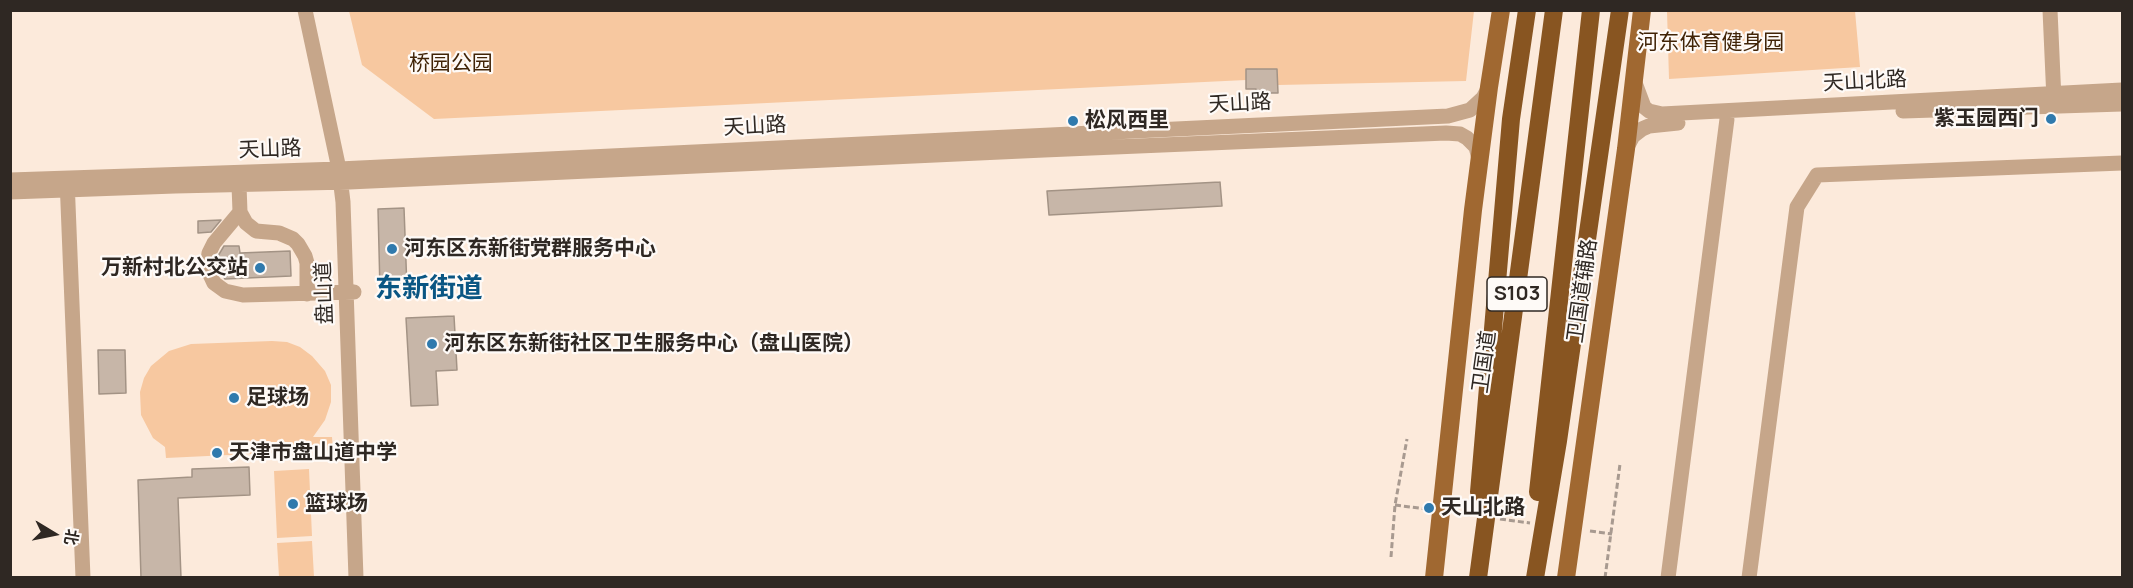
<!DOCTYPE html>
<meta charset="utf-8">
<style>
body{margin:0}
#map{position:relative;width:2133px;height:588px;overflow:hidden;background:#fceadb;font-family:Manrope,"Noto Sans SC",sans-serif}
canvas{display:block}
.frame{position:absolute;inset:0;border:12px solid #2f2823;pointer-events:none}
.north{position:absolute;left:24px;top:504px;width:60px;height:60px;-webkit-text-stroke:4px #fefaf7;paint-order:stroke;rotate:100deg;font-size:16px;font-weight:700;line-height:24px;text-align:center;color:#2f2823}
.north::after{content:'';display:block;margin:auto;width:21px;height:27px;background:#2f2823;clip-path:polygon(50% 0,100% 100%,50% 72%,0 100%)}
</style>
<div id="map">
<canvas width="2133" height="588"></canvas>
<div class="frame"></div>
<div class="north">北</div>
</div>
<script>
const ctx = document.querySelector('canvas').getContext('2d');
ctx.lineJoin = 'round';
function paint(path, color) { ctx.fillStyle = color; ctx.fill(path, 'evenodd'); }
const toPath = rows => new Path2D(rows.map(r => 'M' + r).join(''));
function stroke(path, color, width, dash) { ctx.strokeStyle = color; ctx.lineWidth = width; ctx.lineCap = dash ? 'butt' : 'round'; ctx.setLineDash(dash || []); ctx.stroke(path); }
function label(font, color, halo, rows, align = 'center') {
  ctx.font = font + ' Manrope,"Noto Sans SC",sans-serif'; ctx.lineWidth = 4.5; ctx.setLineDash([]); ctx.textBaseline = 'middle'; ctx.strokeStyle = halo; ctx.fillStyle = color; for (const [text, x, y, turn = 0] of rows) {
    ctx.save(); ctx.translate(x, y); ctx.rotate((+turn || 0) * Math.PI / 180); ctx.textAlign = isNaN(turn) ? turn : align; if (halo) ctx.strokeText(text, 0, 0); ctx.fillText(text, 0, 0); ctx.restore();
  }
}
paint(toPath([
 [349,11,1474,11,1466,81,1278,85,1277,69,1247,69,1246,80,434,119,362,65],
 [1667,11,1855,11,1860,67,1669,79],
 [272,341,287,342,300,347,312,356,325,371,331,385,331,402,325,420,313,437,332,437,333,450,166,458,165,447,153,438,141,415,140,392,144,378,151,366,169,351,191,344],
 [309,469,312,536,277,538,274,471],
 [312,541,314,577,279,577,277,543]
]), '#f7c8a0');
const building = toPath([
 [1246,69,1277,69,1278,93,1256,93,1256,89,1246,89,1246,69],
 [1220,182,1222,206,1049,215,1047,191,1220,182],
 [404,208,407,289,380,290,378,209,404,208],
 [221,220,211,232,198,233,198,221,221,220],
 [224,246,239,246,240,253,290,251,291,276,225,279,217,266,218,256,224,246],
 [454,316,457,370,436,371,438,405,411,406,406,318,454,316],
 [98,350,125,350,126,393,99,394,98,350],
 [249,467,250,495,178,498,181,578,141,578,138,480,192,477,192,469,249,467]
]);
paint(building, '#c7b6a8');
stroke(building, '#a39385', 1.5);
stroke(toPath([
 [1395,505,1426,509],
 [1456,513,1470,515],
 [1500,519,1530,523],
 [1590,531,1612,534],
 [1391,557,1395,505,1407,439],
 [1605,578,1620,464]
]), '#a89a90', 3, [6, 3]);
stroke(toPath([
 [305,10,339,169,343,202,356,578],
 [2050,10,2054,100],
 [1635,83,1644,107,1649,111,1662,114,2122,90],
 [1903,111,2122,104],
 [1626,149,1633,136,1642,129,1649,126,1678,123],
 [67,179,83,578],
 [10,180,339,169,1448,116,1470,110,1483,98,1489,87],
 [239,185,240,212,214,243,209,253,207,268,214,283,225,291,243,295,354,292],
 [10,192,175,186,349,182,1044,150,1446,133,1460,134,1467,138,1476,147,1479,159],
 [240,212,246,223,256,231,279,233,293,239,298,244,305,256,307,263,307,294],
 [1668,578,1727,119],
 [1749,578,1797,207,1817,175,2122,163]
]), '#c6a68a', 15);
stroke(toPath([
 [1434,578,1473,210,1489,87,1501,10],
 [1566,578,1626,149,1642,10]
]), '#a06831', 18);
stroke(toPath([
 [1479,492,1511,119,1527,10],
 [1538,492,1591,10],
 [1478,578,1554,10],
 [1535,578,1558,441,1620,10]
]), '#885521', 18);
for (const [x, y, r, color] of [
 [2051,119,6,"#307aad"],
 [1073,121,6,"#307aad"],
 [392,249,6,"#307aad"],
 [260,268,6,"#307aad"],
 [432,344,6,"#307aad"],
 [234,398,6,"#307aad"],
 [217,453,6,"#307aad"],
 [293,504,6,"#307aad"],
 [1429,508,6,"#307aad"]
]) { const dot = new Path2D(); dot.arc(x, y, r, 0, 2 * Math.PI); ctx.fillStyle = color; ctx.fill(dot); stroke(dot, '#fefaf7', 2); }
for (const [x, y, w] of [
 [1517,294,60]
]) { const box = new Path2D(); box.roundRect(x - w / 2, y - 17, w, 34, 4.5); ctx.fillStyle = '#fefaf7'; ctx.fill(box); stroke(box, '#2f2823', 1.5); }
label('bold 20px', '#2f2823', null, [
 ["S103",1517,294]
]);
label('21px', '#412407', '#fefaf7', [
 ["河东体育健身园",1711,43],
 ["桥园公园",451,64]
]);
label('21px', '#2f2823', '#fefaf7', [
 ["天山北路",1865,82,-3],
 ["天山路",1240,104,-3],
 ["天山路",755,127,-3],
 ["天山路",270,150,-2],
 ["卫国道辅路",1583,291,-82],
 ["盘山道",325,293,-92],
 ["卫国道",1485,362,-82]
]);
label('bold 21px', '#2f2823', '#fefaf7', [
 ["紫玉园西门",2039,119,"right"],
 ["松风西里",1085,121],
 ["河东区东新街党群服务中心",404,249],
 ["万新村北公交站",248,268,"right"],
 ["河东区东新街社区卫生服务中心（盘山医院）",444,344],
 ["足球场",246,398],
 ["天津市盘山道中学",229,453],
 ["篮球场",305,504],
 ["天山北路",1441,508]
], 'left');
label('bold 27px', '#0a5683', '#fefaf7', [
 ["东新街道",429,289]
]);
</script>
